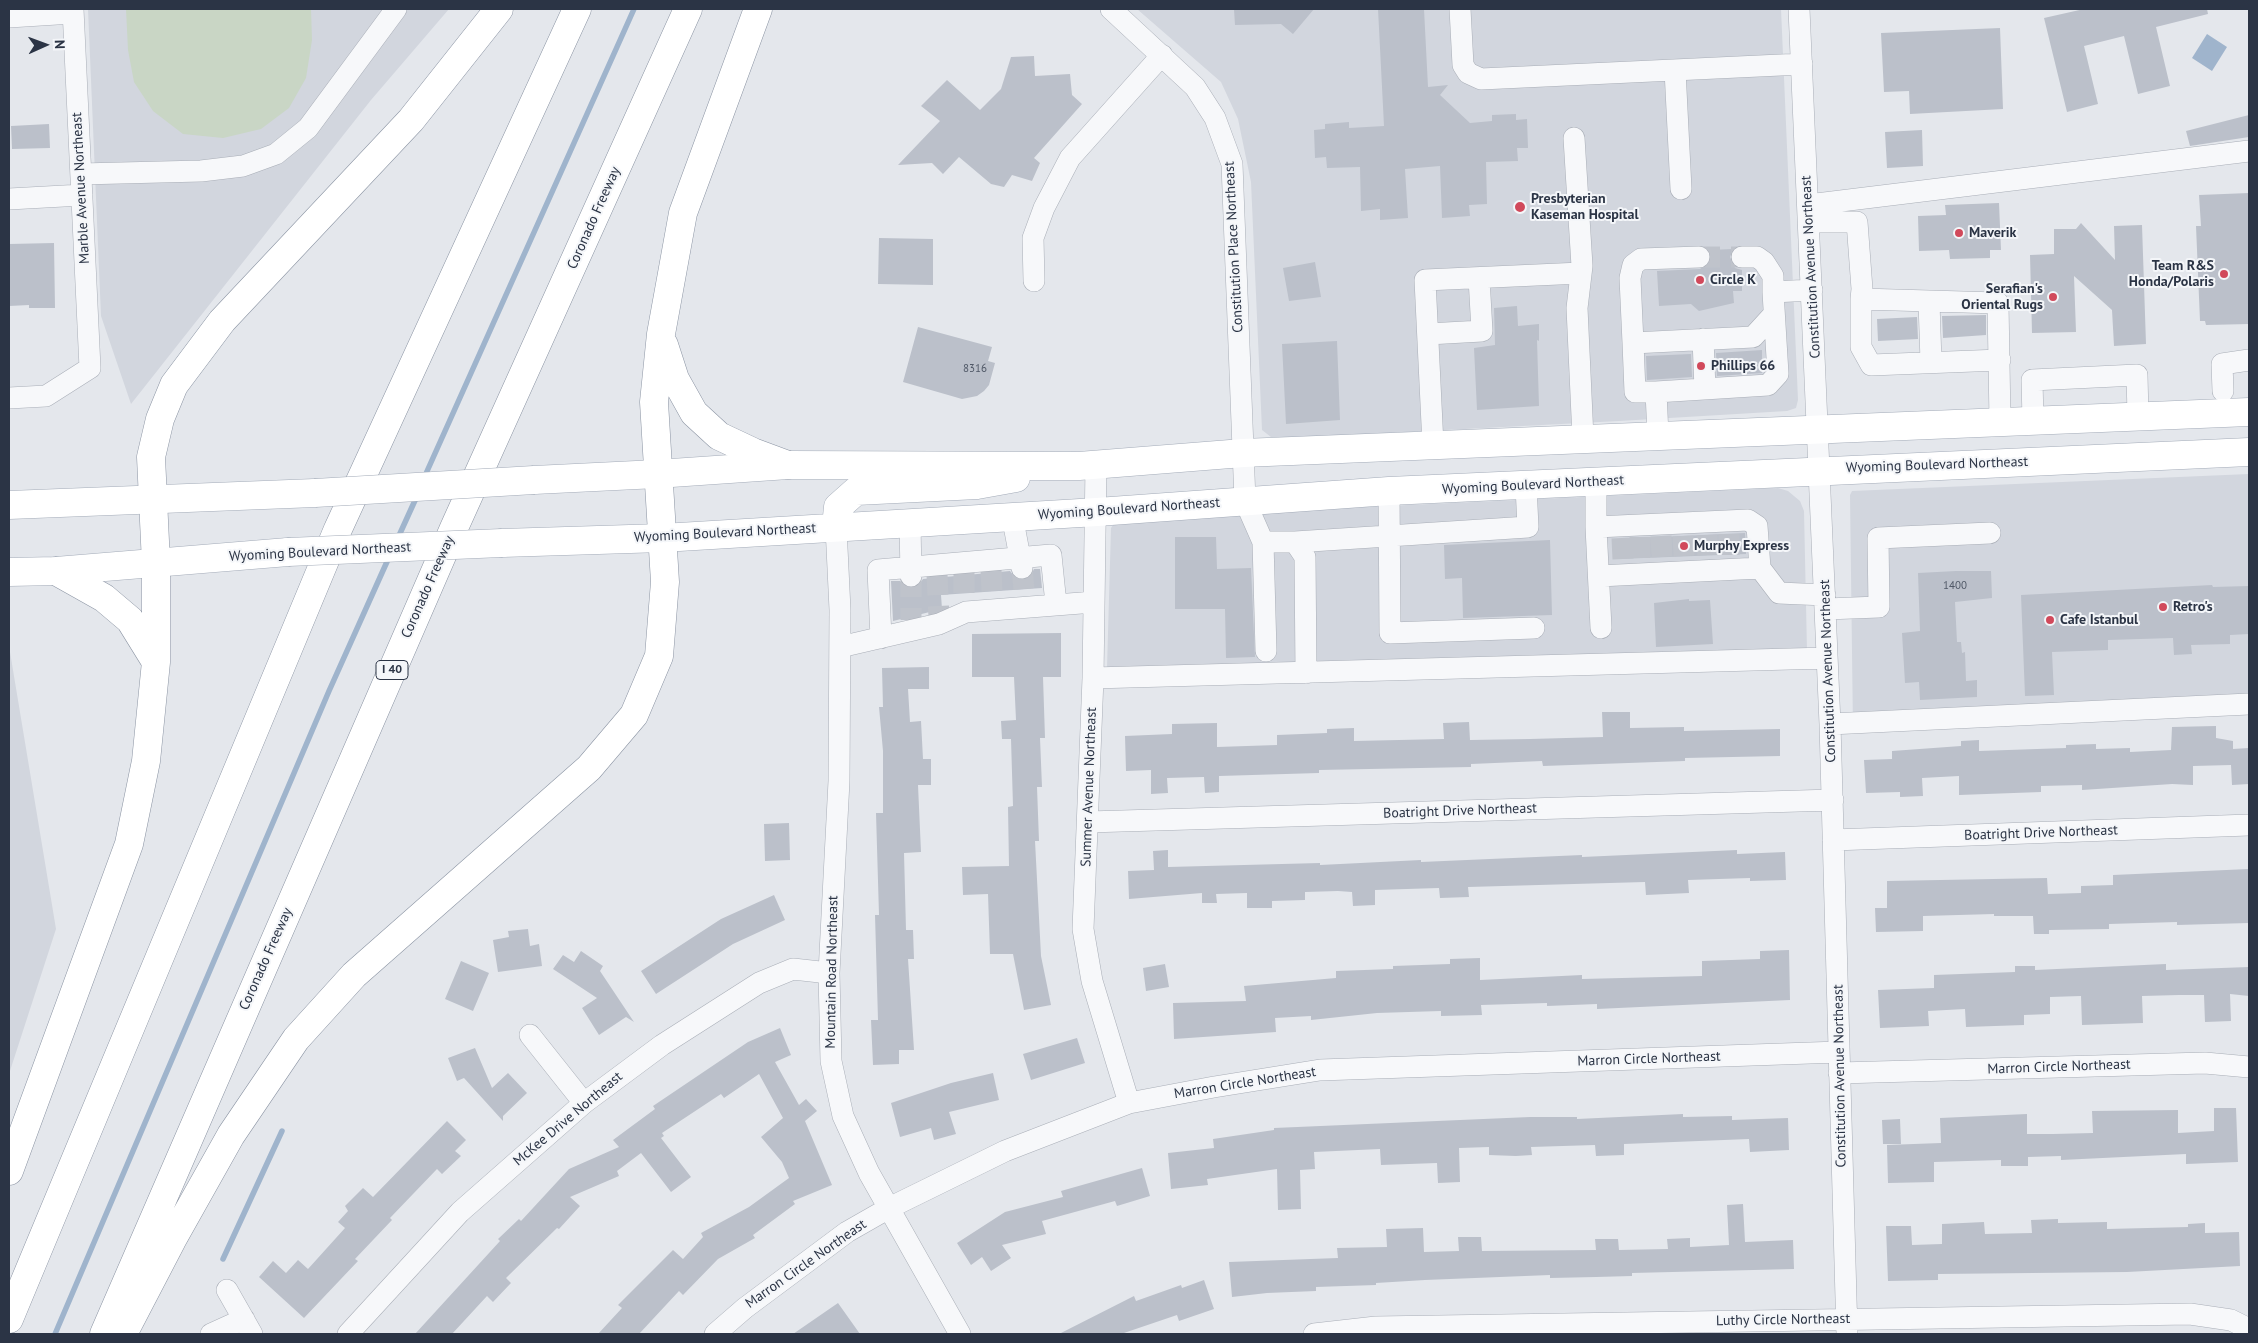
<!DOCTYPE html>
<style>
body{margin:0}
#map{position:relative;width:2258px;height:1343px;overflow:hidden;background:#e4e7ec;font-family:"PT Sans",sans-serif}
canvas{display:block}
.frame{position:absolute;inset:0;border:10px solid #2b3445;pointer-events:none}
.north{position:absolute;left:20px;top:20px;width:50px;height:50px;-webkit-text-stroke:4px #f4f6f9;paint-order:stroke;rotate:88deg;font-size:14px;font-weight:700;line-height:20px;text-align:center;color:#2b3445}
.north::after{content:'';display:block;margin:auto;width:18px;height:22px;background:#2b3445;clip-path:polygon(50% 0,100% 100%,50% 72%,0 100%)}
</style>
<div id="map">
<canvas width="2258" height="1343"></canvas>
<div class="frame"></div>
<div class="north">N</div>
</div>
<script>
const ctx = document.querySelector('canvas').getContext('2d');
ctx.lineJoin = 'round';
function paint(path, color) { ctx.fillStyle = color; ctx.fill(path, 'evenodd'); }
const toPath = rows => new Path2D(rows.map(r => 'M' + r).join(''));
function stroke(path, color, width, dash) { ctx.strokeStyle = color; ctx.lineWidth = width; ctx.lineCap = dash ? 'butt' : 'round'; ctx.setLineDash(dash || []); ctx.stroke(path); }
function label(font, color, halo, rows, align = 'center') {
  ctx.font = font + ' "PT Sans",sans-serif'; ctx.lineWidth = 4; ctx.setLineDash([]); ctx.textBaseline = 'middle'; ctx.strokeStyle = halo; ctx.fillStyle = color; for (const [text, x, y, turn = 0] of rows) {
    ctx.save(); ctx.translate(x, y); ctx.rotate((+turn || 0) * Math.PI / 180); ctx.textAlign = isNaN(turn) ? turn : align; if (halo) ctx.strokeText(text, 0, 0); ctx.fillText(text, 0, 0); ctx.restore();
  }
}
paint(toPath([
 [88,9,449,9,371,100,131,404,101,316],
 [1137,9,1781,9,1798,400,1796,408,1787,411,1619,421,1291,438,1271,437,1262,430,1251,182,1238,119,1221,82],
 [2249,474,2249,713,1853,730,1850,495,1852,491],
 [1778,488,1788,491,1800,501,1804,511,1807,651,1107,668,1111,528,1115,522,1124,518],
 [9,646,56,929,9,1074]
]), '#d2d6de');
paint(toPath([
 [126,9,311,9,312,40,306,78,289,108,261,129,223,138,183,134,153,111,134,82,128,50]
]), '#c9d6c5');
paint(toPath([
 [2207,34,2227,47,2212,71,2192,58]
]), '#9fb4cc');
stroke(toPath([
 [424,478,634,9],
 [397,540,417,496],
 [223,1259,282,1131],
 [55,1334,329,691,390,555]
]), '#9fb4cc', 5.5);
paint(toPath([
 [1234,9,1314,9,1293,34,1281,24,1235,25],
 [1378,9,1424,9,1428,87,1448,85,1440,95,1470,123,1492,121,1492,115,1516,114,1516,120,1527,119,1528,148,1517,148,1518,161,1486,162,1487,204,1469,205,1470,216,1442,218,1440,166,1405,169,1408,218,1380,220,1380,209,1361,211,1360,167,1327,168,1326,157,1315,158,1314,130,1325,129,1325,124,1349,122,1349,128,1384,126],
 [2084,9,2207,9,2208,14,2156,27,2170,86,2138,94,2124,36,2084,46,2098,104,2067,112,2044,18],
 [2000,28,2003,109,1910,114,1909,91,1884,92,1881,33],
 [1034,56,1035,76,1070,74,1072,95,1082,104,1034,158,1040,163,1032,181,1012,175,1004,187,991,184,959,157,943,174,932,163,898,165,940,121,921,106,947,80,980,110,1001,89,1011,57],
 [2249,115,2249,137,2190,146,2186,131],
 [49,124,50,148,12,149,11,126],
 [1922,130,1923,166,1887,168,1885,132],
 [2249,193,2249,324,2206,325,2205,321,2200,321,2196,226,2201,226,2199,195],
 [1999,203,2001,250,1990,250,1990,258,1950,259,1949,250,1919,251,1918,216,1946,215,1945,205],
 [2081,223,2115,260,2114,226,2142,225,2146,344,2114,346,2112,310,2074,276,2076,332,2032,333,2030,255,2054,254,2054,229,2076,229],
 [879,238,933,239,933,285,878,284],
 [54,243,55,308,29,308,29,305,9,306,9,244],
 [1733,249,1730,257,1735,268,1742,270,1742,291,1733,291,1734,303,1699,311,1691,304,1659,306,1657,271,1700,269,1710,262,1710,250],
 [1315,262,1321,297,1289,301,1283,268],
 [1517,306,1518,326,1539,324,1539,341,1537,340,1539,406,1477,410,1474,348,1495,345,1494,308],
 [1986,315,1986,335,1943,338,1942,316],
 [1917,317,1918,339,1878,341,1877,319],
 [918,327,992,347,988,361,995,363,989,385,984,391,977,396,962,399,903,382],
 [1337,341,1340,420,1286,424,1282,344],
 [1762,350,1762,373,1717,376,1716,353],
 [1691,354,1692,377,1647,380,1646,356],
 [1745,533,1746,554,1618,559,1617,539],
 [1175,537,1216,537,1217,569,1251,568,1255,657,1226,658,1225,609,1175,609],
 [1550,540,1552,615,1463,618,1462,578,1445,579,1444,545],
 [1034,569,1040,569,1042,588,941,595,942,609,893,621,891,581,900,581,905,587,912,588,918,586,923,579,1010,571,1017,580,1024,580,1030,577],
 [1956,571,1991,571,1992,598,1955,602,1957,642,1961,642,1962,653,1965,652,1966,681,1977,680,1977,697,1920,700,1919,682,1905,683,1902,633,1920,631,1918,573],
 [2212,585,2213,587,2249,586,2249,634,2230,635,2230,644,2191,645,2192,654,2174,655,2173,638,2108,640,2108,650,2052,652,2054,695,2025,696,2021,595],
 [1689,599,1689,601,1710,600,1713,644,1656,647,1654,603],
 [1061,633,1061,677,1043,677,1045,738,1040,738,1042,787,1037,787,1039,841,1035,841,1041,956,1051,1005,1024,1010,1013,954,990,954,988,894,963,895,962,867,1009,866,1008,807,1013,806,1011,739,1002,739,1001,721,1016,720,1014,677,972,677,972,634],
 [929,667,929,689,908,689,910,722,921,721,923,759,931,759,931,785,918,785,921,852,904,853,906,930,913,930,914,959,908,959,914,1050,899,1050,899,1064,873,1065,871,1020,878,1020,875,915,879,915,876,813,883,813,883,751,879,707,883,707,882,668],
 [1602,712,1630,712,1630,728,1684,727,1684,731,1780,729,1780,756,1685,758,1685,761,1543,766,1542,761,1471,764,1471,767,1319,770,1319,773,1219,776,1219,792,1205,793,1204,777,1167,778,1168,793,1151,794,1151,770,1126,771,1125,736,1172,734,1172,724,1217,723,1217,747,1277,745,1277,735,1327,733,1327,729,1354,728,1354,741,1444,739,1443,723,1469,722,1470,740,1530,739,1603,737],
 [2216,726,2216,738,2233,741,2233,749,2249,748,2249,784,2232,785,2231,765,2193,766,2193,785,2172,784,2082,790,2082,785,2041,786,2041,792,1959,795,1959,776,1922,778,1923,796,1900,797,1900,792,1866,793,1864,760,1892,759,1892,751,1961,746,1961,741,1979,740,1979,751,2066,748,2066,745,2096,744,2096,749,2130,748,2130,752,2171,750,2172,727],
 [789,823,790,860,765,861,764,824],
 [1168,850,1168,867,1320,863,1320,865,1421,860,1421,862,1582,855,1582,857,1737,850,1737,854,1785,852,1786,880,1750,881,1750,878,1688,880,1689,893,1646,895,1645,882,1468,887,1469,897,1440,898,1439,888,1375,890,1375,905,1353,906,1352,892,1338,891,1305,892,1305,900,1272,901,1272,908,1247,908,1247,893,1216,894,1217,903,1202,903,1202,893,1129,899,1128,871,1154,870,1153,851],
 [2249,869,2249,923,2177,925,2177,922,2109,924,2109,929,2049,930,2049,934,2034,934,2033,916,1994,916,1994,914,1923,916,1923,931,1876,932,1875,908,1887,908,1887,881,2047,878,2048,894,2081,893,2081,886,2113,885,2113,875],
 [774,895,785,920,733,944,656,994,641,971,721,919],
 [528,929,530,946,539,944,542,966,498,972,493,940,509,937,508,931],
 [1789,950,1790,1000,1597,1009,1597,1004,1547,1006,1547,1003,1481,1005,1482,1015,1441,1016,1441,1011,1377,1013,1311,1020,1311,1016,1275,1018,1276,1032,1174,1039,1173,1003,1246,1001,1244,986,1336,978,1336,971,1393,969,1393,966,1450,964,1450,959,1480,958,1480,980,1582,975,1582,979,1702,976,1702,961,1760,959,1760,951],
 [581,951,603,966,600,971,634,1022,626,1017,599,1035,582,1008,597,998,553,969,563,955,574,962],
 [461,961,489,973,473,1011,445,999],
 [1165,964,1169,987,1146,991,1143,968],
 [2166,964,2166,970,2249,967,2249,996,2230,994,2231,1021,2205,1022,2204,995,2179,995,2142,996,2143,1023,2082,1025,2081,996,2050,997,2050,1014,2024,1015,2024,1025,1966,1027,1965,1009,1928,1011,1929,1026,1880,1028,1878,990,1934,988,1934,975,2015,972,2015,966,2035,966,2035,970],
 [780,1028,791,1055,775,1062,799,1105,806,1099,817,1111,805,1121,832,1185,793,1201,795,1204,753,1235,755,1238,718,1259,683,1295,679,1291,639,1334,598,1334,622,1308,618,1305,673,1250,683,1259,703,1237,701,1233,749,1207,789,1178,782,1162,761,1137,783,1118,759,1074,724,1098,721,1094,662,1133,664,1136,661,1138,691,1177,671,1192,641,1153,617,1171,619,1176,570,1197,580,1206,559,1229,557,1228,506,1278,511,1283,493,1302,487,1296,452,1334,415,1334,500,1241,498,1239,519,1219,521,1221,569,1169,619,1147,613,1140,655,1109,653,1106,748,1042],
 [1077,1038,1085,1063,1031,1080,1023,1054],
 [475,1048,492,1088,508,1073,527,1093,503,1116,503,1121,464,1078,457,1081,448,1058],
 [993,1073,999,1100,949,1112,956,1134,934,1140,931,1128,900,1137,891,1103,951,1083],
 [2214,1108,2236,1108,2238,1162,2186,1164,2186,1154,2061,1160,2061,1156,2028,1157,2028,1166,2001,1166,2001,1160,1934,1162,1934,1182,1888,1183,1887,1145,1941,1143,1940,1118,2027,1114,2027,1134,2053,1134,2093,1133,2092,1111,2178,1110,2178,1133,2214,1131],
 [1683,1114,1683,1117,1732,1116,1732,1120,1788,1118,1789,1150,1750,1152,1749,1139,1624,1144,1624,1155,1596,1156,1595,1145,1531,1147,1532,1155,1516,1156,1489,1155,1489,1147,1459,1148,1460,1182,1438,1183,1437,1163,1381,1165,1380,1149,1314,1152,1315,1169,1300,1170,1301,1209,1278,1210,1277,1169,1207,1179,1208,1185,1171,1189,1168,1153,1214,1148,1213,1139,1274,1130,1274,1128,1530,1117,1577,1117,1577,1119],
 [1900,1119,1901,1144,1883,1144,1882,1120],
 [447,1121,466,1140,455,1151,461,1156,442,1174,437,1169,390,1218,392,1220,355,1259,358,1261,304,1318,259,1277,273,1261,286,1273,298,1260,308,1269,345,1228,338,1222,348,1211,345,1206,363,1188,373,1197],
 [1142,1168,1150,1196,1117,1206,1115,1201,1042,1221,1046,1234,1002,1245,1011,1258,991,1271,982,1257,971,1265,957,1243,1005,1212,1063,1197,1061,1191],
 [1743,1204,1745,1242,1793,1240,1794,1269,1632,1273,1632,1276,1596,1277,1550,1278,1550,1275,1425,1280,1376,1283,1376,1285,1316,1287,1316,1291,1267,1293,1232,1297,1229,1262,1338,1258,1337,1248,1387,1247,1386,1229,1423,1228,1424,1252,1459,1251,1458,1237,1481,1237,1482,1251,1596,1250,1595,1239,1618,1239,1619,1250,1668,1249,1667,1239,1690,1238,1690,1247,1729,1245,1727,1205],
 [2058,1219,2058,1223,2107,1222,2107,1229,2188,1227,2188,1224,2205,1223,2205,1233,2239,1232,2240,1266,2127,1272,1938,1274,1938,1280,1888,1281,1886,1226,1911,1226,1912,1245,1942,1244,1942,1224,1984,1222,1985,1234,2032,1233,2031,1220],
 [1204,1280,1214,1309,1179,1321,1177,1315,1121,1334,1059,1334,1134,1296,1136,1301,1181,1285,1182,1288],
 [838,1303,860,1334,793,1334]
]), '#bbc0ca');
stroke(toPath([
 [1699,257,1742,257],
 [1729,534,1729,555],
 [1707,535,1708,555],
 [1661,536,1662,557],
 [1683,536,1684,556],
 [1640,537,1640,558],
 [1622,538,1623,559],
 [1022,568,1024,589],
 [991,570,992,591],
 [964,572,964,594],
 [937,574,939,618],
 [911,576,911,620]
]), '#bfc3cb', 21, [21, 11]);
const minor = toPath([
 [1111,9,1195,87,1215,118,1232,164,1245,501,1263,542,1266,651],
 [1460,9,1463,65,1468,73,1481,79,1802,64],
 [1799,9,1830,724,1847,1334],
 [9,17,73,13],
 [1675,70,1681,189],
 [1574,138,1582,266,1577,308,1583,438],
 [81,174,201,171,243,166,276,154,308,128,396,9],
 [9,199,82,195],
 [1808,205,2249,151],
 [1809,222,1857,222,1862,289,1861,299,1998,303,2000,421],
 [1742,257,1757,257,1764,262,1773,276,1773,292],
 [1034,281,1033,238,1044,208,1070,158,1162,55],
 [1861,299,1861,347,1871,365,2000,360],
 [1929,302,1931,362],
 [1428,334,1482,331,1479,278],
 [1703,339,1705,389],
 [1633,343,1630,278,1633,265,1641,259,1699,257],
 [2223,391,2222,364,2249,360],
 [1656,392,1635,392,1633,343,1753,337,1774,314],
 [9,398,46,396,90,368,73,9],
 [2033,420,2032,380,2137,375,2138,416],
 [1658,435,1656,392,1768,385,1778,374,1773,292,1812,290],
 [1433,445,1425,280,1581,273],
 [1096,465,1093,678,1083,929,1092,981,1129,1103],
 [1596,482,1596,527,1748,520,1757,526,1760,568,1779,593,1825,595],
 [1389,491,1390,633,1534,628],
 [1014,516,1015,531,1022,568],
 [910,523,911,576],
 [836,527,840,610,839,781,829,973,831,1061,843,1116,869,1173,960,1334],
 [1596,527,1601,628],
 [1263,542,1295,542,1305,557,1306,673],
 [1295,542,1528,527,1526,486],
 [1599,576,1760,568],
 [1826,609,1879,607,1878,538,1990,533],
 [881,638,878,570,1051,555,1056,604],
 [840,647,939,624,966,612,1094,602],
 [1093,678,1827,658],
 [1830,724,2249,704],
 [1088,822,1833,800],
 [1833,840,2249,825],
 [530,1035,584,1103],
 [1839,1073,2205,1063,2249,1067],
 [227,1290,252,1334],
 [211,1334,244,1319],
 [348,1334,460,1212,584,1103,662,1045,759,983,793,969,829,973],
 [715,1334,745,1308,847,1232,889,1208,1005,1151,1129,1103,1214,1087,1320,1070,1839,1052],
 [1314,1334,1376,1327,2190,1314,2231,1320,2249,1329]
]);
const major = toPath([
 [534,480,657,474,788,465,1079,466,1243,453,2249,412],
 [9,505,315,493],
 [836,527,838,507,856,491,977,485,1016,478],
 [502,543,662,538,1097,512,1389,491,2249,452],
 [9,572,56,571,288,552]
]);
const highway = toPath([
 [664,345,675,379,694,413,719,436,753,452,788,465],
 [56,571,104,598,130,620,156,662],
 [9,1171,129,844,146,761,156,662,156,563,151,457,160,419,174,385,222,321,411,120,499,9],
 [9,1319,338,529,577,9],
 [104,1334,454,528,688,9],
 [123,1334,172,1240,231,1135,296,1039,354,975,589,768,634,715,659,656,665,582,654,402,661,334,683,213,758,9]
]);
stroke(minor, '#a9aeb7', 22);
stroke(major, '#a3abb8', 29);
stroke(highway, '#8b94a3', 29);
stroke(minor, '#f7f8fa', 21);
stroke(major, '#fff', 28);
stroke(highway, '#fff', 28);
const majorBridge = toPath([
 [315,493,534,480],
 [288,552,502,543]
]);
stroke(majorBridge, '#a3abb8', 29, []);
stroke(majorBridge, '#fff', 28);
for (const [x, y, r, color] of [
 [1520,207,6,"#d1495b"],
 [1959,233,5,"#d1495b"],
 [2224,274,5,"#d1495b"],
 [1700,280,5,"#d1495b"],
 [2053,297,5,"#d1495b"],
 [1701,366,5,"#d1495b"],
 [1684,546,5,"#d1495b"],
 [2163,607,5,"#d1495b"],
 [2050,620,5,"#d1495b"]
]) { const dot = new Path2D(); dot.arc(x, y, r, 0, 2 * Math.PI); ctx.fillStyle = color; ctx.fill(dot); stroke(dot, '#f4f6f9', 2); }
label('11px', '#4f5766', null, [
 ["8316",975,369],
 ["1400",1955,586]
]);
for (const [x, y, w] of [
 [392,670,32]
]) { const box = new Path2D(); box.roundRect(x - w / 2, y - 9.5, w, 19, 4); ctx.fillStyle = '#f4f6f9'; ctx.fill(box); stroke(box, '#2b3445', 1); }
label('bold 12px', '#2b3445', null, [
 ["I 40",392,670]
]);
label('14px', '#2b3445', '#f4f6f9', [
 ["Marble Avenue Northeast",81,188,-93],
 ["Coronado Freeway",594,218,-66],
 ["Constitution Place Northeast",1234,247,-93],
 ["Constitution Avenue Northeast",1811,267,-93],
 ["Wyoming Boulevard Northeast",1937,465,-2],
 ["Wyoming Boulevard Northeast",1533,485,-3],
 ["Wyoming Boulevard Northeast",1129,509,-4],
 ["Wyoming Boulevard Northeast",725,533,-3],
 ["Wyoming Boulevard Northeast",320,552,-3],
 ["Coronado Freeway",428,587,-66],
 ["Constitution Avenue Northeast",1828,671,-92],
 ["Summer Avenue Northeast",1089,787,-88],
 ["Boatright Drive Northeast",1460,811,-2],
 ["Boatright Drive Northeast",2041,833,-2],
 ["Coronado Freeway",266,959,-66],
 ["Mountain Road Northeast",832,972,-89],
 ["Marron Circle Northeast",1649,1059,-2],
 ["Marron Circle Northeast",2059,1067,-2],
 ["Constitution Avenue Northeast",1840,1076,-91],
 ["Marron Circle Northeast",1245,1083,-9],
 ["McKee Drive Northeast",568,1119,-40],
 ["Marron Circle Northeast",806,1264,-35],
 ["Luthy Circle Northeast",1783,1320,-1]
]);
label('bold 14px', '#2b3445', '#f4f6f9', [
 ["Presbyterian",1531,199],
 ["Kaseman Hospital",1531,215],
 ["Maverik",1969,233],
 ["Team R&S",2214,266,"right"],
 ["Honda/Polaris",2214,282,"right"],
 ["Circle K",1710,280],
 ["Serafian's",2043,289,"right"],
 ["Oriental Rugs",2043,305,"right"],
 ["Phillips 66",1711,366],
 ["Murphy Express",1694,546],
 ["Retro's",2173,607],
 ["Cafe Istanbul",2060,620]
], 'left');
</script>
